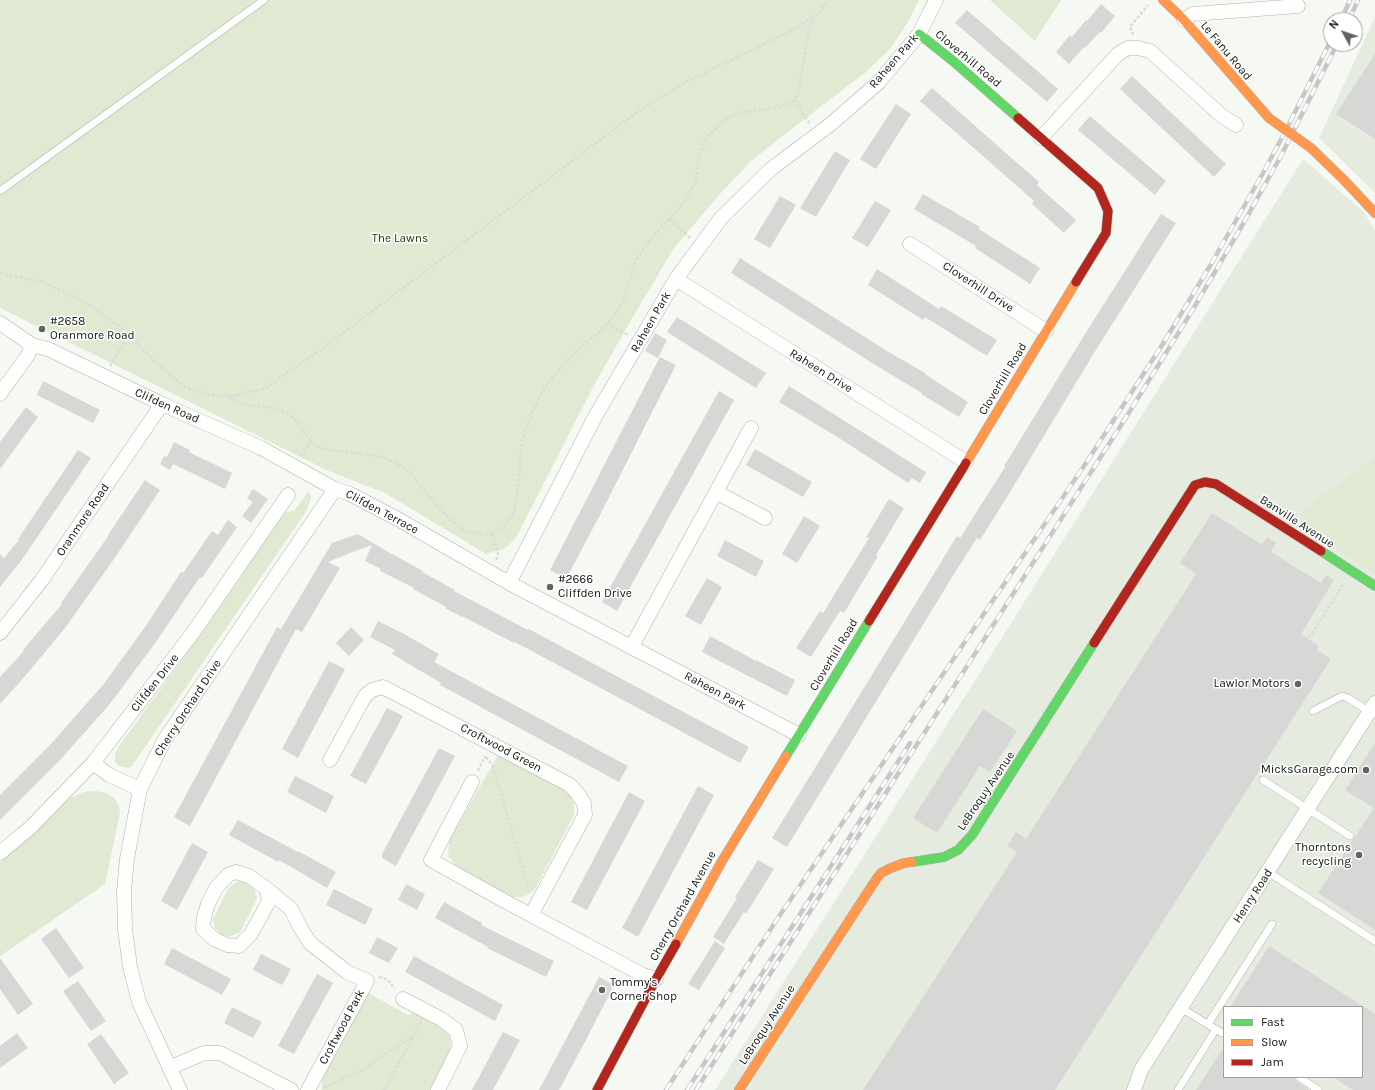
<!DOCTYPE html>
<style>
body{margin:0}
#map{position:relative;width:1375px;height:1090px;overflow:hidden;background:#f6f8f3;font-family:Karla,sans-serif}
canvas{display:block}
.legend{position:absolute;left:1223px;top:1006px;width:140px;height:72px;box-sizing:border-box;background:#fff;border:1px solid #a1a1a0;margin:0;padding:5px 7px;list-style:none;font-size:12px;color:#131512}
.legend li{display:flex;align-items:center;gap:8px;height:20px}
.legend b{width:20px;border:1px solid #a1a1a0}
.north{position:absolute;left:1323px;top:12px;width:40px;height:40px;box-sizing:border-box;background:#fff;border:1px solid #a1a1a0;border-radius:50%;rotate:310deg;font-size:11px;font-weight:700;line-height:16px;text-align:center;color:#131512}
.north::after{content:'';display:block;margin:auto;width:14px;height:18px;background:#626461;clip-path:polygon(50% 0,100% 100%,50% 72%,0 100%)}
</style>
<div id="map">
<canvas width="1375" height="1090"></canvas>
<ul class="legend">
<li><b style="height:5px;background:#63d668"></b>Fast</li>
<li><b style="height:5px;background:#ff974d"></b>Slow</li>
<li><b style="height:5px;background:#b3261e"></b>Jam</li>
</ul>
<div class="north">N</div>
</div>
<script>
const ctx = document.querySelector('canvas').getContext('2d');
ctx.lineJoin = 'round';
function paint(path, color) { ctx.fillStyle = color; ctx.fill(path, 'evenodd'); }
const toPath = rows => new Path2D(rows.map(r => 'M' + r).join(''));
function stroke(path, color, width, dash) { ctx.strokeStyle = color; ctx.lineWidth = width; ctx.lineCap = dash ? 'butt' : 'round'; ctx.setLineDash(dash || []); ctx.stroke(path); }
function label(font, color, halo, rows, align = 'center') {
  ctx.font = font + ' Karla,sans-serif'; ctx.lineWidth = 3; ctx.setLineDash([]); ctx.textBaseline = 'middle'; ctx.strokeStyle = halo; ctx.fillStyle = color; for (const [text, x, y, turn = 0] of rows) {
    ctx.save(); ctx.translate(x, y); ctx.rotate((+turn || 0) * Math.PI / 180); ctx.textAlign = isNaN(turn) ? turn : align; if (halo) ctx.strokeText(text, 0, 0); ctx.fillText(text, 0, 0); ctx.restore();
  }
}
paint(toPath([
 [1375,17,1375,193,1319,138],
 [1303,159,1364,212,1375,231,1375,1090,715,1090,974,682],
 [1224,1007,1362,1007,1362,1077,1224,1077]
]), '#e6ebe0');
paint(toPath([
 [0,0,919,0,909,20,891,48,866,72,781,137,750,162,720,194,674,248,631,320,593,387,518,534,510,544,503,549,486,554,387,494,329,471,0,308],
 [990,0,1061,0,1035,41],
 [1375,457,1375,574,1302,529,1301,511],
 [309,491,311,497,307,510,132,766,128,768,119,766,115,762,115,754,119,746,204,630,285,512,294,511],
 [498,755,569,793,574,804,574,815,534,891,523,897,511,897,456,866,448,856,449,841],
 [96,791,106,793,114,798,119,805,120,813,105,884,0,956,0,862,70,798,84,792],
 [241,881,246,882,254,888,257,898,255,903,240,932,231,936,222,935,215,928,213,919,228,889,236,882],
 [368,993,408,1015,413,1013,447,1030,451,1041,450,1052,430,1090,322,1090,322,1079]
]), '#e0e9d1');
paint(toPath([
 [1101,4,1115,16,1101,33,1100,32,1085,48,1084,47,1069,64,1056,52,1070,35,1072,37,1086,20,1087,21],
 [967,10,1058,89,1047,102,955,23],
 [1375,54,1375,139,1336,114],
 [1132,76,1226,164,1214,177,1120,89],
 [932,88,1039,182,1037,185,1076,220,1064,233,1032,204,1034,201,920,101],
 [896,104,911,114,876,169,860,159],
 [1090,116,1166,181,1155,195,1078,130],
 [835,151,850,160,816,217,800,208],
 [923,194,980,227,979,229,1040,268,1030,284,975,248,976,246,914,209],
 [780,196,796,205,770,248,754,239],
 [875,201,891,210,868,247,852,238],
 [1161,214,1176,223,1094,353,1004,502,980,540,977,538,954,574,787,847,772,838,957,536,960,538,1005,467,1004,466,1085,334],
 [740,258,887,351,925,373,925,374,968,402,959,417,921,394,922,393,872,363,731,273],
 [877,269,939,309,941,306,997,340,987,356,925,317,923,320,868,285],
 [677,317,766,373,756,388,667,332],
 [655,333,667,340,658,358,645,351],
 [660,357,676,365,600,515,566,579,550,570],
 [43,381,100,410,93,423,37,395],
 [789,386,926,472,920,483,912,478,908,483,839,438,779,402],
 [719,391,734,400,617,611,602,602],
 [26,407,38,417,0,469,0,442],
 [174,442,190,450,189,452,232,473,225,489,173,464,170,470,160,464,164,456,167,457],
 [755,449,812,482,803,497,746,465],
 [78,450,91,458,21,561,0,587,0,554,4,558,19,540,18,539],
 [145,480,160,490,114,559,65,628,26,675,0,704,0,677,24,651,23,650,62,604,61,603,109,535,108,535],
 [253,489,268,499,251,523,242,516,253,502,247,498],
 [889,499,904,508,876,555,878,556,850,603,844,613,840,611,811,657,796,648,820,611,823,613,869,538,866,537],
 [1212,513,1262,545,1267,537,1276,543,1271,552,1321,583,1326,575,1334,580,1301,634,1319,646,1317,650,1331,659,1055,1090,863,1090,1017,852,1007,846,1016,832,1026,839,1196,574,1180,563],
 [804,516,820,526,797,563,782,554],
 [228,520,237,527,202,578,200,577,156,642,109,705,61,759,0,820,0,795,49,746,103,685,145,627,181,572,183,573,212,531,218,535],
 [358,534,390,553,423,571,422,572,455,590,454,591,471,600,528,630,529,629,538,634,749,747,740,763,530,650,514,642,514,643,462,616,462,617,445,608,446,607,413,589,414,588,380,571,381,569,365,561,372,545,350,553,349,553,348,554,328,562,340,568,302,632,296,629,190,826,174,817,277,627,281,629,332,543],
 [725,540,764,561,756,577,717,556],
 [707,578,722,587,701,625,685,616],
 [378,621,404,634,439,654,434,662,628,766,619,782,440,685,441,683,392,654,395,650,370,637],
 [351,627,364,640,349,656,336,643],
 [710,636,756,661,756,660,795,680,787,696,702,652],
 [329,661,345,669,298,758,282,749],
 [387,708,403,716,366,784,350,776],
 [983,709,1017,731,990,772,980,766,937,833,913,818],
 [1375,743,1375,930,1318,893,1374,808,1345,790],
 [439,748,455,756,396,866,382,858,382,854],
 [295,776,334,796,326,813,287,792],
 [698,786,714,795,638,937,622,928],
 [629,792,645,801,587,910,571,902],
 [238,820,298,852,298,851,336,872,327,888,279,860,278,862,229,835],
 [192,843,208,852,177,910,161,901],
 [758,860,774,869,746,914,744,912,724,944,713,937,737,898,735,897],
 [406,884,425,894,417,910,398,900],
 [334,889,373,909,365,925,326,905],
 [444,902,482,923,481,925,554,961,546,977,487,948,488,947,435,918],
 [56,928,84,968,69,978,41,939],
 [377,937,398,948,389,963,369,953],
 [715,941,725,948,699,990,688,984],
 [1269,946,1375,1014,1375,1090,1353,1090,1333,1077,1362,1077,1362,1007,1230,1007],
 [172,948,231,979,222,995,164,964],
 [261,954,291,969,282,985,253,970],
 [414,956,503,1005,495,1021,405,972],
 [0,958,33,1004,18,1015,0,989],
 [317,974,333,983,294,1054,278,1046],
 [599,977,614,985,587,1038,559,1090,539,1090],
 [78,981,106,1021,91,1031,63,991],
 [232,1007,262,1022,253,1038,224,1023],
 [503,1032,520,1040,493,1090,472,1090],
 [17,1033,28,1048,0,1068,0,1046],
 [101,1034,129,1073,114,1084,87,1044],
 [1224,1047,1224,1077,1294,1077,1296,1081,1309,1090,1196,1090]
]), '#d7d8d5');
const lane = toPath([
 [0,191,264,0],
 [1313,711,1342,696,1348,698,1370,712],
 [1263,780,1350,836],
 [1268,872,1375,941],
 [1181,1008,1222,1033,1224,1032],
 [1208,1024,1272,924],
 [1299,1077,1318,1090],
 [1178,1090,1216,1029]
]);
const street = toPath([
 [1184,20,1193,14,1298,6],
 [1041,138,1118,54,1128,48,1138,48,1150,51,1222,116,1236,125],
 [910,244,1046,331],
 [676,279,966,462],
 [0,323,32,345,48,349,162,404,261,448,335,489,350,494,396,518,509,583,799,735],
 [0,394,28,355,32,345],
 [716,492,765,518],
 [509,583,596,415,676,279,721,218,771,169,831,124,879,82,919,34,936,0],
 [0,633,41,581,162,404],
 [632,646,751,428],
 [330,760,365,696,372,690,383,687,570,785,578,794,584,803,585,815,531,915],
 [93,763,109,775,140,789],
 [472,782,431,860,499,898,643,975,656,979],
 [0,853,31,827,93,763,192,634,288,495],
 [236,872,249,876,267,889,269,901,251,934,239,946,227,945,214,939,203,929,204,917,208,904,216,888,228,875,236,872],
 [267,889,291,909,300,927,310,943,347,972,367,981,308,1090],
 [403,999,441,1019,456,1030,460,1046,438,1090],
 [169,1068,204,1053,220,1053,291,1090],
 [180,1090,139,1002,130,967,125,929,124,891,127,859,140,789,165,739,335,489],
 [1134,1090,1141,1070,1375,703]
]);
const fast = toPath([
 [919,34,953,61,1018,118],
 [1321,551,1375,586],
 [786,756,869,621],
 [912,862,944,857,958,850,972,835,1094,643]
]);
const slow = toPath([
 [1163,0,1184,20,1269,118],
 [1311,148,1344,180,1375,213],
 [966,463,1076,282],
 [676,944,722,861,786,756],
 [739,1090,877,878,881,873,891,868,904,863,912,862]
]);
const jam = toPath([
 [1018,118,1098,188,1108,211,1106,233,1076,282],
 [869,621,966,463],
 [1094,643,1195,485,1205,482,1216,484,1321,551],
 [597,1090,656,979,676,944]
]);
stroke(lane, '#aeb0ac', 8);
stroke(street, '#aeb0ac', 15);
stroke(fast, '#aeb0ac', 10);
stroke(slow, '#aeb0ac', 10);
stroke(jam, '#aeb0ac', 10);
stroke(toPath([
 [1133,35,1130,27,1148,5],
 [794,100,810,124],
 [670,219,690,238],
 [0,273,42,282,88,304,119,326,162,368,186,388,216,396,233,396,266,388,326,346,640,110,686,82,795,29,816,15,824,6,827,0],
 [607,324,628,335],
 [110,366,129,335],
 [229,397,234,400,248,405,274,408,287,413,298,423,308,438,316,446,329,450,384,457,399,465,410,473,449,519,465,530,482,535,492,533,503,529,514,512,517,498,522,440,532,413,547,384,563,365,584,344,601,331,614,316,624,299,636,261,644,248,655,234,681,206,688,196,696,179,699,156,706,138,727,117,744,112,780,107,792,102,798,94,809,30,813,18],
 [301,456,311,441],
 [492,533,498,554,496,561],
 [1309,638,1343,585],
 [486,757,493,766,529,890],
 [478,771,485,756],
 [379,977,388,980,395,989],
 [324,1088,362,1070,412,1037],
 [384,1090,421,1022]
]), '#dbdbda', 2.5, [3, 2]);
stroke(lane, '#fefefd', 7);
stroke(street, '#fefefd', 14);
stroke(fast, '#63d668', 9);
stroke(slow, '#ff974d', 9);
stroke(jam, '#b3261e', 9);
const rail = toPath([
 [1341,20,1350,0],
 [1349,20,1358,0],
 [666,1090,776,921,1086,463,1164,342,1210,266,1263,173,1285,132,1331,40],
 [687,1090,910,743],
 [696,1090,1125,419,1192,311,1243,224,1282,154,1337,44]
]);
stroke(rail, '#c6c7c6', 4.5);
stroke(rail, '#fff', 3, [9]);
const slowBridge = toPath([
 [1269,118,1311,148]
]);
stroke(slowBridge, '#aeb0ac', 10, []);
stroke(slowBridge, '#ff974d', 9);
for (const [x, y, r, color] of [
 [42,329,4,"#626461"],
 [550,587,4,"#626461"],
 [1298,684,4,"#626461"],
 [1366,770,4,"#626461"],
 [1359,855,4,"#626461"],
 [602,990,4,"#626461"]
]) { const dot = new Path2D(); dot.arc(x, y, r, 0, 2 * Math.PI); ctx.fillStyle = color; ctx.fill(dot); stroke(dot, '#fff', 1.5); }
label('12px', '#131512', '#fff', [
 ["Le Fanu Road",1226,51,50],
 ["Cloverhill Road",968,59,40],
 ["Raheen Park",894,61,-49],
 ["Cloverhill Drive",978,287,33],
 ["Raheen Park",651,322,-60],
 ["Raheen Drive",821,371,32],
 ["Cloverhill Road",1003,379,-59],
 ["Clifden Road",167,406,24],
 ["Clifden Terrace",382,512,28],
 ["Oranmore Road",83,520,-56],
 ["Banville Avenue",1297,522,33],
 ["Cloverhill Road",834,655,-59],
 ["Clifden Drive",155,683,-52],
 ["Raheen Park",715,691,28],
 ["Cherry Orchard Drive",188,708,-57],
 ["Croftwood Green",501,748,28],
 ["LeBroquy Avenue",986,791,-56],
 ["Henry Road",1253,896,-57],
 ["Cherry Orchard Avenue",683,906,-61],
 ["LeBroquy Avenue",767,1025,-57],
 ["Croftwood Park",342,1027,-62]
]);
label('12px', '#28330e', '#fff', [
 ["The Lawns",400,239]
]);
label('12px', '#131512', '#fff', [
 ["#2658",50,322],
 ["Oranmore Road",50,336],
 ["#2666",558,580],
 ["Cliffden Drive",558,594],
 ["Lawlor Motors",1290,684,"right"],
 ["MicksGarage.com",1358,770,"right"],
 ["Thorntons",1351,848,"right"],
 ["recycling",1351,862,"right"],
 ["Tommy's",610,983],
 ["Corner Shop",610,997]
], 'left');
</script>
